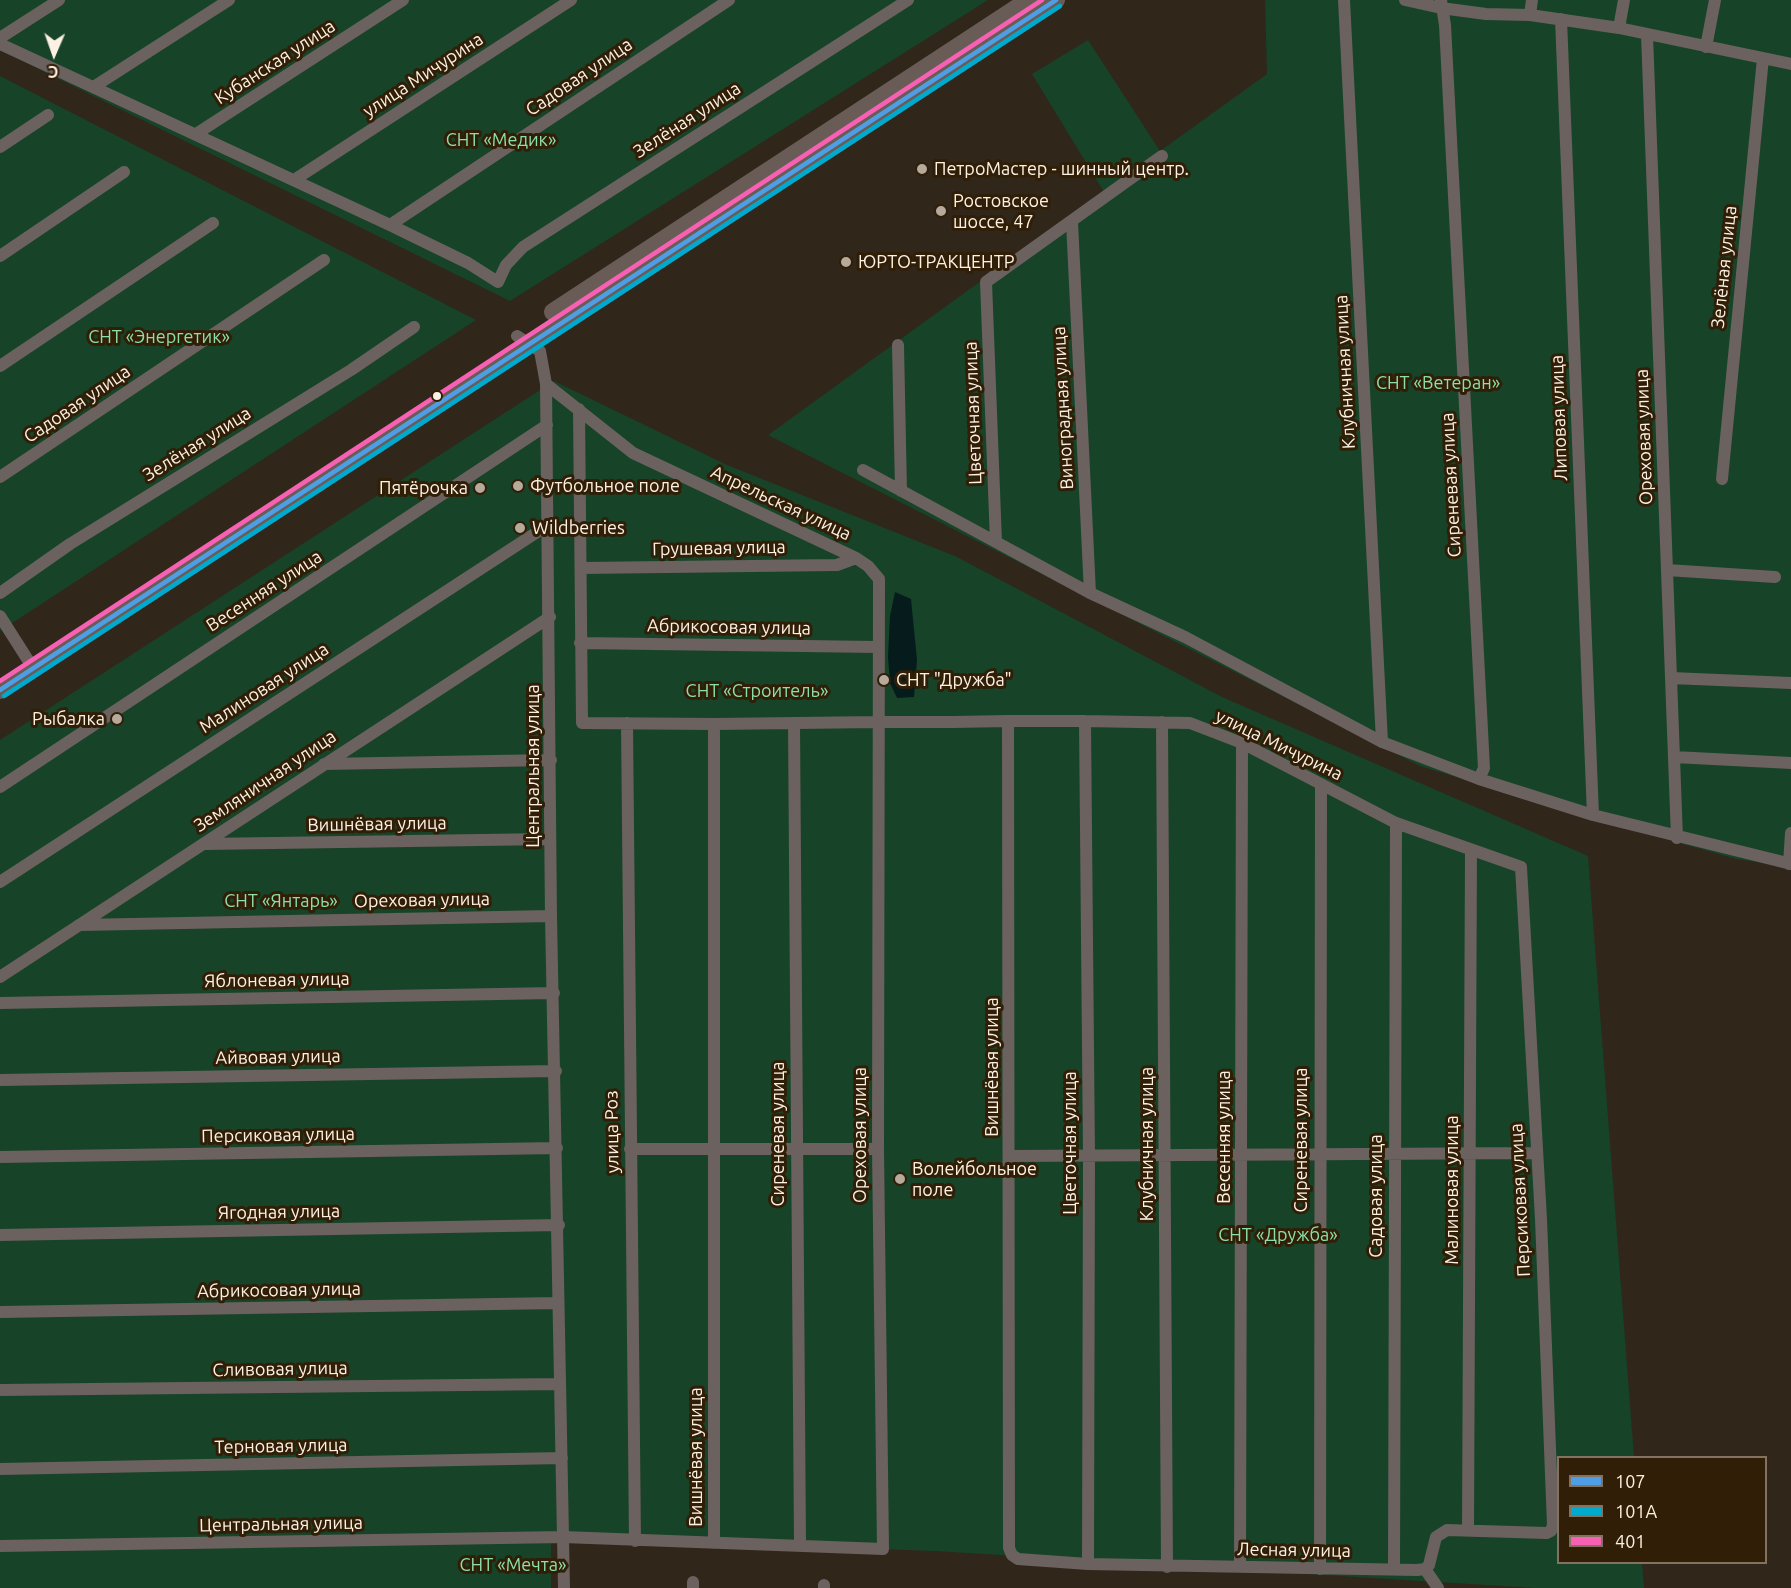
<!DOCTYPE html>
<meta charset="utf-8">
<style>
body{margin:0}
#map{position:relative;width:1791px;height:1588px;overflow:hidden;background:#31261a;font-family:Ubuntu,sans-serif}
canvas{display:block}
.legend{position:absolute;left:1557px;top:1456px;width:210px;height:108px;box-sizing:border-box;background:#301e07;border:2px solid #82725f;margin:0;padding:8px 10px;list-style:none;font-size:18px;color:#fdf1e3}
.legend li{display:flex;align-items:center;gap:12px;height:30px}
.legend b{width:30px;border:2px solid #82725f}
.north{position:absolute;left:24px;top:24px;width:60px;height:60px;-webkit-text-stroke:4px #301e07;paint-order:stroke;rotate:182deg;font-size:16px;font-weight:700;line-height:24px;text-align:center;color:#fdf1e3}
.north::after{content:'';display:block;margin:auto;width:21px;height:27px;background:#fdf1e3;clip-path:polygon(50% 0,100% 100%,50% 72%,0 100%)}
</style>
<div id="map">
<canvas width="1791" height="1588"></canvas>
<ul class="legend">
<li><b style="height:8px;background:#4d9ee5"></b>107</li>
<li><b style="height:8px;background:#00a9ce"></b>101А</li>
<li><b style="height:8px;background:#f860b3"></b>401</li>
</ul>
<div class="north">С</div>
</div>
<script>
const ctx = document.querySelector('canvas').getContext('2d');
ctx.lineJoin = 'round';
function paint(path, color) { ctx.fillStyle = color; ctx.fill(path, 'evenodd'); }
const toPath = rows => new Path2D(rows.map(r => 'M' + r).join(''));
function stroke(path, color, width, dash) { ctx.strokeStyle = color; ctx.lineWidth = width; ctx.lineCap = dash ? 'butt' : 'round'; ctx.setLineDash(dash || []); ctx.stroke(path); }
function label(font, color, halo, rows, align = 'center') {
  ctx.font = font + ' Ubuntu,sans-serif'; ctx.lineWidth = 6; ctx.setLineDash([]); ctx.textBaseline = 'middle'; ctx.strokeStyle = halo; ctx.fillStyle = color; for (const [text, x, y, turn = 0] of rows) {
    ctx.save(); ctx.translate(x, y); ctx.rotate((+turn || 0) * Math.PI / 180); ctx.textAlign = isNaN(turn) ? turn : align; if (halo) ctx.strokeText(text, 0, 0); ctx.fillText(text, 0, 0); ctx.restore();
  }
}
paint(toPath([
 [0,0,988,0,510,301,0,50],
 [1265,0,1791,0,1791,867,1736,859,1567,811,1420,766,768,435,1104,192,1032,74,1088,40,1160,151,1267,74],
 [0,76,476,320,0,631],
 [554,381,727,465,957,557,1222,697,1588,856,1634,1457,1558,1458,1558,1562,1642,1563,1644,1588,1535,1588,935,1551,714,1543,551,1541,551,1588,0,1588,0,740]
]), '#174328');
paint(toPath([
 [895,592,911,599,917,660,914,697,897,698,890,683,888,657,890,616]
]), '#061c1c');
stroke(toPath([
 [1344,0,1382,742],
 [1405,0,1441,8,1486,14,1530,15,1619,28,1791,64],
 [1441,0,1445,25,1484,768,1479,779],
 [1530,15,1532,0],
 [1561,19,1593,815],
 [1619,28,1624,0],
 [1647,35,1677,838],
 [0,38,59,0],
 [0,44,390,225,468,263,498,282,506,265,523,247,908,0],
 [1706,47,1715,0],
 [95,86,229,0],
 [196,134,403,0],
 [0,147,48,115],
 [294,180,571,0],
 [1072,222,1090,593],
 [390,225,729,0],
 [0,256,124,172],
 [517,336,540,351,546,384,551,916,564,1588],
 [898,345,901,491],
 [0,366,213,223],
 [579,409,582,723,714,724,878,722,953,722,1008,721,1085,721,1190,723,1242,743,1396,823,1521,867,1541,1219,1553,1525,1551,1531,1547,1533,1447,1530,1436,1537,1429,1565,1425,1569,1417,1570,1088,1564,1018,1559,1012,1555,1009,1548,1008,721],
 [863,470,1090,593,1185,637,1382,742,1479,779,1593,815,1791,864],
 [0,477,324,260],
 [1722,479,1763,58],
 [996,542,986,282,1162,156],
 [581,568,837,565,856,558],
 [1667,570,1775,577],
 [0,593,70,544,351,370,414,327],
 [0,616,33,668],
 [580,643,877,647],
 [1671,678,1791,683],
 [1085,721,1089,1157,1088,1564],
 [1162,722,1167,1567],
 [627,723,635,1541],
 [794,723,800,1545],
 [714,724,714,1543],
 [1674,757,1791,763],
 [324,764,551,760],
 [0,787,547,425],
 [204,844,550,839],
 [1789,864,1791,833],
 [0,882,548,525],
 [79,925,551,916],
 [0,977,550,617],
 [0,1003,554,993],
 [0,1080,556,1071],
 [630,1149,878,1149],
 [1011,1156,1536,1153],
 [0,1157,557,1148],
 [0,1235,559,1225],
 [0,1312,558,1303],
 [0,1390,560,1384],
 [0,1469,562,1458],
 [1468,1529,1471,850],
 [0,1546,563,1537,883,1549,878,1149,879,579,868,566,856,558,633,453,546,384],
 [1240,1567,1242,743],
 [1320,1569,1321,784],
 [1394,1569,1396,823],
 [1425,1569,1438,1588],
 [693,1588,693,1582],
 [824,1588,824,1585]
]), '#6b615f', 12);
stroke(toPath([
 [553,312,1029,0],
 [0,690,1056,0]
]), '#695c56', 18);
stroke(toPath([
 [0,690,1056,0]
]), '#4d9ee5', 4.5);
stroke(toPath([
 [4,696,1060,6]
]), '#00a9ce', 4.5);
stroke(toPath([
 [0,681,1042,0]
]), '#f860b3', 4.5);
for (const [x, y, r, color] of [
 [922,169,6,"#b6aa9d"],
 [941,211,6,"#b6aa9d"],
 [846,262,6,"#b6aa9d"],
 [437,396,5,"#fdf1e3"],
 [518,486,6,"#b6aa9d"],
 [480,488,6,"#b6aa9d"],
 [520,528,6,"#b6aa9d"],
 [884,680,6,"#b6aa9d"],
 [117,719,6,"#b6aa9d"],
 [900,1179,6,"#b6aa9d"]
]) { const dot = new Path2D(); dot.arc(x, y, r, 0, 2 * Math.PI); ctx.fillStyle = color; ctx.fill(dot); stroke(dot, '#301e07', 2); }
label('18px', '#fdf1e3', '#301e07', [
 ["Кубанская улица",275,62,-33],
 ["улица Мичурина",423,75,-33],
 ["Садовая улица",579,77,-34],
 ["Зелёная улица",687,120,-33],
 ["Зелёная улица",1724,267,-84],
 ["Клубничная улица",1345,372,-93],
 ["Садовая улица",77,404,-34],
 ["Виноградная улица",1063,408,-93],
 ["Цветочная улица",973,413,-92],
 ["Липовая улица",1559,418,-92],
 ["Ореховая улица",1644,437,-92],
 ["Зелёная улица",197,444,-32],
 ["Сиреневая улица",1451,485,-93],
 ["Апрельская улица",781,503,25],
 ["Грушевая улица",719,548,-1],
 ["Весенняя улица",264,591,-33],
 ["Абрикосовая улица",729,627,1],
 ["Малиновая улица",264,688,-33],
 ["улица Мичурина",1279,745,26],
 ["Центральная улица",533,766,-90],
 ["Земляничная улица",265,781,-34],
 ["Вишнёвая улица",377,824,-1],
 ["Ореховая улица",422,900,-1],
 ["Яблоневая улица",277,980,-1],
 ["Айвовая улица",278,1057,-1],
 ["Вишнёвая улица",992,1067,-90],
 ["улица Роз",612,1132,-91],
 ["Сиреневая улица",778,1134,-90],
 ["Персиковая улица",278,1135,-1],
 ["Ореховая улица",860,1135,-90],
 ["Весенняя улица",1224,1137,-90],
 ["Сиреневая улица",1301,1140,-90],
 ["Цветочная улица",1070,1143,-90],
 ["Клубничная улица",1147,1144,-90],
 ["Малиновая улица",1452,1190,-90],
 ["Садовая улица",1376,1196,-90],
 ["Персиковая улица",1520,1200,-93],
 ["Ягодная улица",279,1212,-1],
 ["Абрикосовая улица",279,1290,-1],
 ["Сливовая улица",280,1369,-1],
 ["Терновая улица",281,1446,-1],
 ["Вишнёвая улица",696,1457,-90],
 ["Центральная улица",281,1524,-1],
 ["Лесная улица",1294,1550,1]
]);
label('18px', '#8ddfa9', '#301e07', [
 ["СНТ «Медик»",501,140],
 ["СНТ «Энергетик»",159,337],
 ["СНТ «Ветеран»",1438,383],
 ["СНТ «Строитель»",757,691],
 ["СНТ «Янтарь»",281,901],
 ["СНТ «Дружба»",1278,1235],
 ["СНТ «Мечта»",513,1565]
]);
label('18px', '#fdf1e3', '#301e07', [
 ["ПетроМастер - шинный центр.",934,169],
 ["Ростовское",953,201],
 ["шоссе, 47",953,222],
 ["ЮРТО-ТРАКЦЕНТР",858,262],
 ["Футбольное поле",530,486],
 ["Пятёрочка",468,488,"right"],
 ["Wildberries",532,528],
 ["СНТ \"Дружба\"",896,680],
 ["Рыбалка",105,719,"right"],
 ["Волейбольное",912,1169],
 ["поле",912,1190]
], 'left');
</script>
